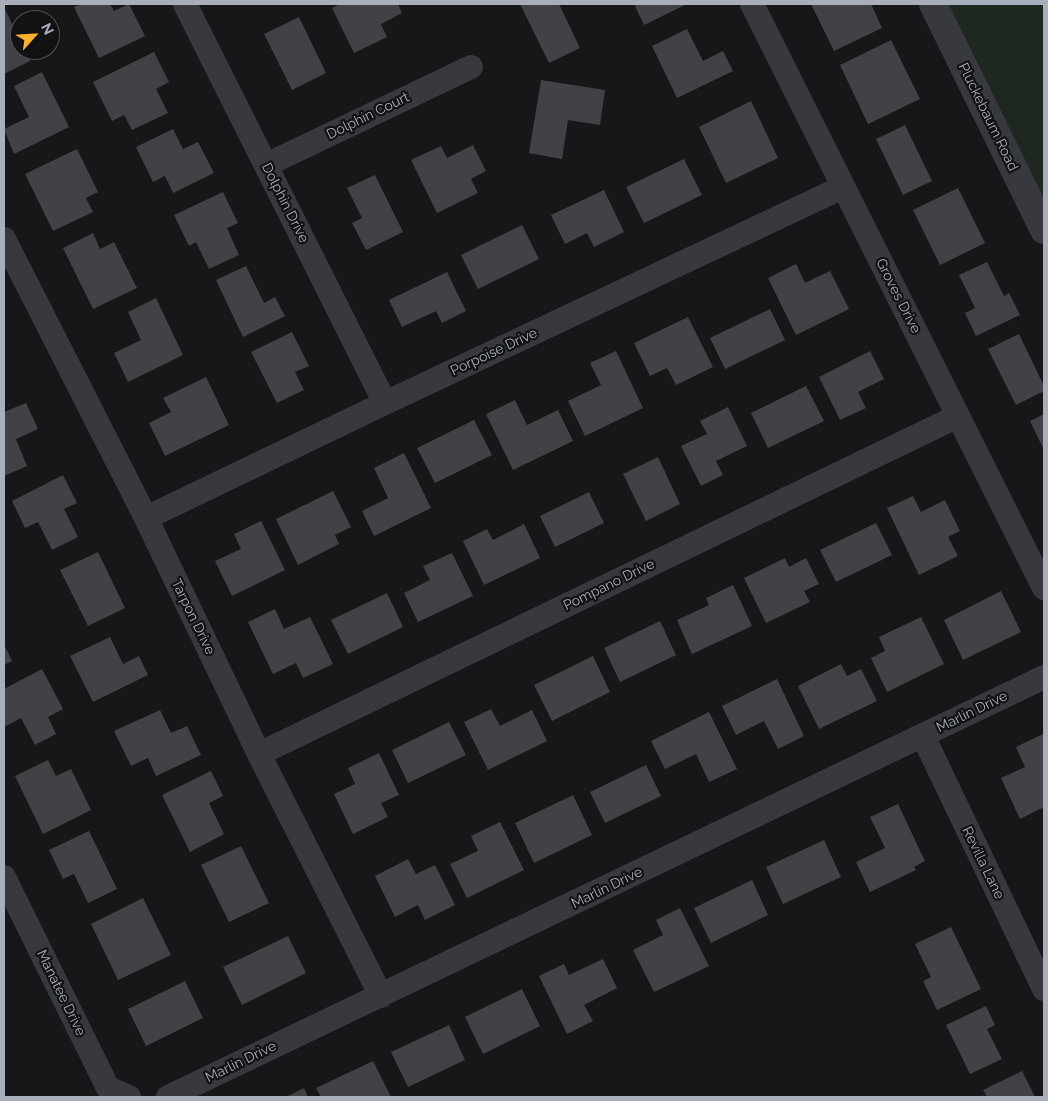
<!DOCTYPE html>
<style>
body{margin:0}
#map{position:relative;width:1048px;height:1101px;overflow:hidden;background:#171719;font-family:Raleway,sans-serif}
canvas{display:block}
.frame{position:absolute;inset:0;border:5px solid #a8aeba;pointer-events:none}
.north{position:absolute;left:10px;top:10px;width:50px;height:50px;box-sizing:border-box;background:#121214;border:1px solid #4e5056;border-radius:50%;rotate:64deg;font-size:14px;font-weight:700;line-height:20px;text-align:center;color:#a8aeba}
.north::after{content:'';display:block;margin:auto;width:18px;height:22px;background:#fcb12c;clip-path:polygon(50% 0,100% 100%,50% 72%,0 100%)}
</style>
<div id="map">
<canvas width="1048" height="1101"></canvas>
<div class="frame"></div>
<div class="north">N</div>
</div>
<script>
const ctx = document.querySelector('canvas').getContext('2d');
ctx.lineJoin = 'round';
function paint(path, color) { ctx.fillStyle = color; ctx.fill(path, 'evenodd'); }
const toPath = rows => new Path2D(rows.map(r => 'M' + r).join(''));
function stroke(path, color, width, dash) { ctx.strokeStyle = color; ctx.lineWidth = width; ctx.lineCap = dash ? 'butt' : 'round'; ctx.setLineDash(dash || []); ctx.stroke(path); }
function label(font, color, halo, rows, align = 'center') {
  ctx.font = font + ' Raleway,sans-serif'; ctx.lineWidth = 4.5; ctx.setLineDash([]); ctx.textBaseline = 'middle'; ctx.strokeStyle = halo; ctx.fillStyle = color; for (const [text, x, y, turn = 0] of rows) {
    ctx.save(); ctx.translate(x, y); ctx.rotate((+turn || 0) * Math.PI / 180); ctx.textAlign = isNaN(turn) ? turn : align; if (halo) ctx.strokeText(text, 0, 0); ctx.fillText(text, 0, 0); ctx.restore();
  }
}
paint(toPath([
 [947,4,1044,4,1044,200]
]), '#1f2820');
paint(toPath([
 [82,4,110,4,114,11,129,4,145,36,99,58,74,7],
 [340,4,398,4,402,13,381,24,387,37,354,53,332,8],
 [520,4,559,4,580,48,549,63],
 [634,4,687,4,644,25],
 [811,4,871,4,882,28,834,51],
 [4,7,20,41,20,50,25,50,30,61,4,74],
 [299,17,326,73,292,90,264,34],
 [687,29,703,61,723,51,733,71,677,98,652,46],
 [891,40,920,99,868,124,840,65],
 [154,52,169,82,156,89,168,113,132,130,124,115,112,121,93,82],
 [42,72,69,127,14,154,4,129,29,117,14,86],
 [541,80,605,90,600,125,568,120,562,159,529,153],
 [751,101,778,158,726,183,699,127],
 [905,125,932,181,903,195,876,139],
 [173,129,183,149,198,142,214,173,173,193,165,176,153,182,136,147],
 [473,145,486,171,471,179,478,193,437,213,411,160,441,146,447,158],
 [77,149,98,192,86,198,93,212,53,231,25,174],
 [684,159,702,195,644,223,626,187],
 [375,175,403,232,366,250,352,223,362,218,347,188],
 [958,188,985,243,940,265,913,210],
 [604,190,624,232,594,247,587,233,565,244,551,215],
 [223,192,238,223,227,228,239,255,209,269,196,242,189,246,174,215],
 [522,225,539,259,478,289,461,255],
 [93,233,100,249,114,242,137,288,93,309,63,248],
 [987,262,1004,296,1009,293,1020,315,976,336,965,313,975,308,959,275],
 [796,264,805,283,830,271,849,309,796,335,768,278],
 [246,266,264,303,275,297,285,316,243,337,216,280],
 [447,272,466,311,442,323,436,311,402,327,389,300],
 [156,298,183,355,128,382,114,353,141,340,128,312],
 [770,309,785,340,725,369,710,338],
 [688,317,713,367,676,385,667,368,650,376,634,343],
 [292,332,309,366,295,372,304,390,277,403,251,352],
 [1019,334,1044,386,1044,391,1016,405,988,349],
 [616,351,643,408,585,436,568,401,601,385,590,363],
 [870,351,884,379,858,392,866,408,840,420,819,377],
 [206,377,229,425,165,456,149,423,171,412,163,398],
 [806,386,824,421,768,448,751,413],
 [515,400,527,425,558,410,573,441,513,470,486,414],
 [26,403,38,429,16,439,27,466,4,476,4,412],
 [728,407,747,446,716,461,723,475,701,486,681,446,707,434,700,421],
 [1044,414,1044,450,1030,421],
 [474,420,492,455,435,483,417,448],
 [404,453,431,508,374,536,362,511,388,498,374,468],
 [658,457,680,504,646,521,623,474],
 [63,475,77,503,64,509,78,537,52,550,38,522,25,528,12,501],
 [333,491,351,527,335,535,339,544,298,565,276,519],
 [589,492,604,523,555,547,540,516],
 [913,496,921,512,945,500,960,531,948,537,958,556,919,575,887,508],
 [261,521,285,570,232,596,215,561,241,549,234,534],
 [876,523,892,555,836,582,820,550],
 [524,524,540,558,484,585,463,541,487,529,493,540],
 [98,552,125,608,88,626,60,570],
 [452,553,473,596,418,622,404,593,430,580,423,566],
 [785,558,789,567,806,558,819,584,804,591,810,602,766,623,744,578],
 [733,585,752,626,692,654,677,620,709,605,706,598],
 [1001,591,1021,632,963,660,944,620],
 [387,593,403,627,348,654,331,620],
 [275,609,284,629,310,617,333,664,303,678,296,663,273,674,248,622],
 [921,617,944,664,887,692,871,658,885,651,879,637],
 [660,621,676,655,620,682,604,648],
 [110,637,123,664,139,656,148,675,93,702,70,656],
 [4,644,12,661,4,665],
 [593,656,610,692,552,721,534,685],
 [841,664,847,676,861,669,877,701,819,729,798,686],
 [42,669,63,709,48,717,56,734,35,745,21,718,4,727,4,689],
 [777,679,804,736,778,749,764,721,736,735,722,706],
 [491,709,500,726,532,710,547,741,488,770,464,722],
 [160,710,171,733,187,726,201,755,156,776,148,758,131,766,114,731],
 [709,712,737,769,709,782,696,754,665,769,651,741],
 [449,722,466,755,408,783,392,750],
 [1043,734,1044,807,1020,819,1001,778,1025,767,1016,747],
 [379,753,399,795,381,803,388,817,353,834,334,794,355,784,348,768],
 [48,760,56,776,71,769,91,810,43,834,15,776],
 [646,765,661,796,605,823,590,792],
 [211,771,223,796,209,803,224,834,190,852,162,795],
 [573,795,592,835,534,863,515,823],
 [898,804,925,861,914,867,916,870,870,892,856,862,885,848,870,817],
 [500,822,524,870,467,898,450,864,478,851,471,836],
 [89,831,117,889,88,903,74,874,63,879,49,850],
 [824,840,841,877,783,904,766,867],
 [241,846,269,903,229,922,201,865],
 [408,859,416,874,435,865,455,905,425,920,418,905,395,917,375,876],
 [752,880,768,915,711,943,694,908],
 [143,898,171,955,118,980,91,924],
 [680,908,709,966,654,992,633,950,663,935,656,920],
 [951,927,981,989,937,1010,923,981,931,977,915,944],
 [288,936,306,973,242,1005,223,967],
 [603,959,617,988,584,1005,593,1021,567,1034,539,976,564,964,569,975],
 [185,981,203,1018,146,1046,128,1009],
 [522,989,540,1026,483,1054,465,1017],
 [986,1006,995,1025,987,1029,1002,1059,970,1074,946,1025],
 [449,1025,465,1060,408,1087,391,1052],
 [373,1061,391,1097,321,1097,316,1088],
 [1022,1071,1035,1097,987,1097,983,1090],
 [304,1088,308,1097,286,1097]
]), '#414246');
stroke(toPath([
 [185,4,385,403],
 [752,4,1044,588],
 [266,165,471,67],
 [4,239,146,518,259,754,381,996],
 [146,518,385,403,843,187],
 [923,736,1044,989],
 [259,754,958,416],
 [4,877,108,1088,129,1097],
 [168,1097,1044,677]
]), '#38393f', 24);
stroke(toPath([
 [933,4,1044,230]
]), '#38393f', 28);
label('14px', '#a8aeba', '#121214', [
 ["Dolphin Court",368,116,-26],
 ["Pluckebaum Road",988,117,64],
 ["Dolphin Drive",285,203,63],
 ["Groves Drive",898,296,63],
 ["Porpoise Drive",494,352,-25],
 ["Pompano Drive",609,585,-26],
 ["Tarpon Drive",193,617,64],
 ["Marlin Drive",972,712,-26],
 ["Revilla Lane",983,863,64],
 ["Marlin Drive",607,888,-26],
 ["Manatee Drive",61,993,64],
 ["Marlin Drive",241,1062,-26]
]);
</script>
